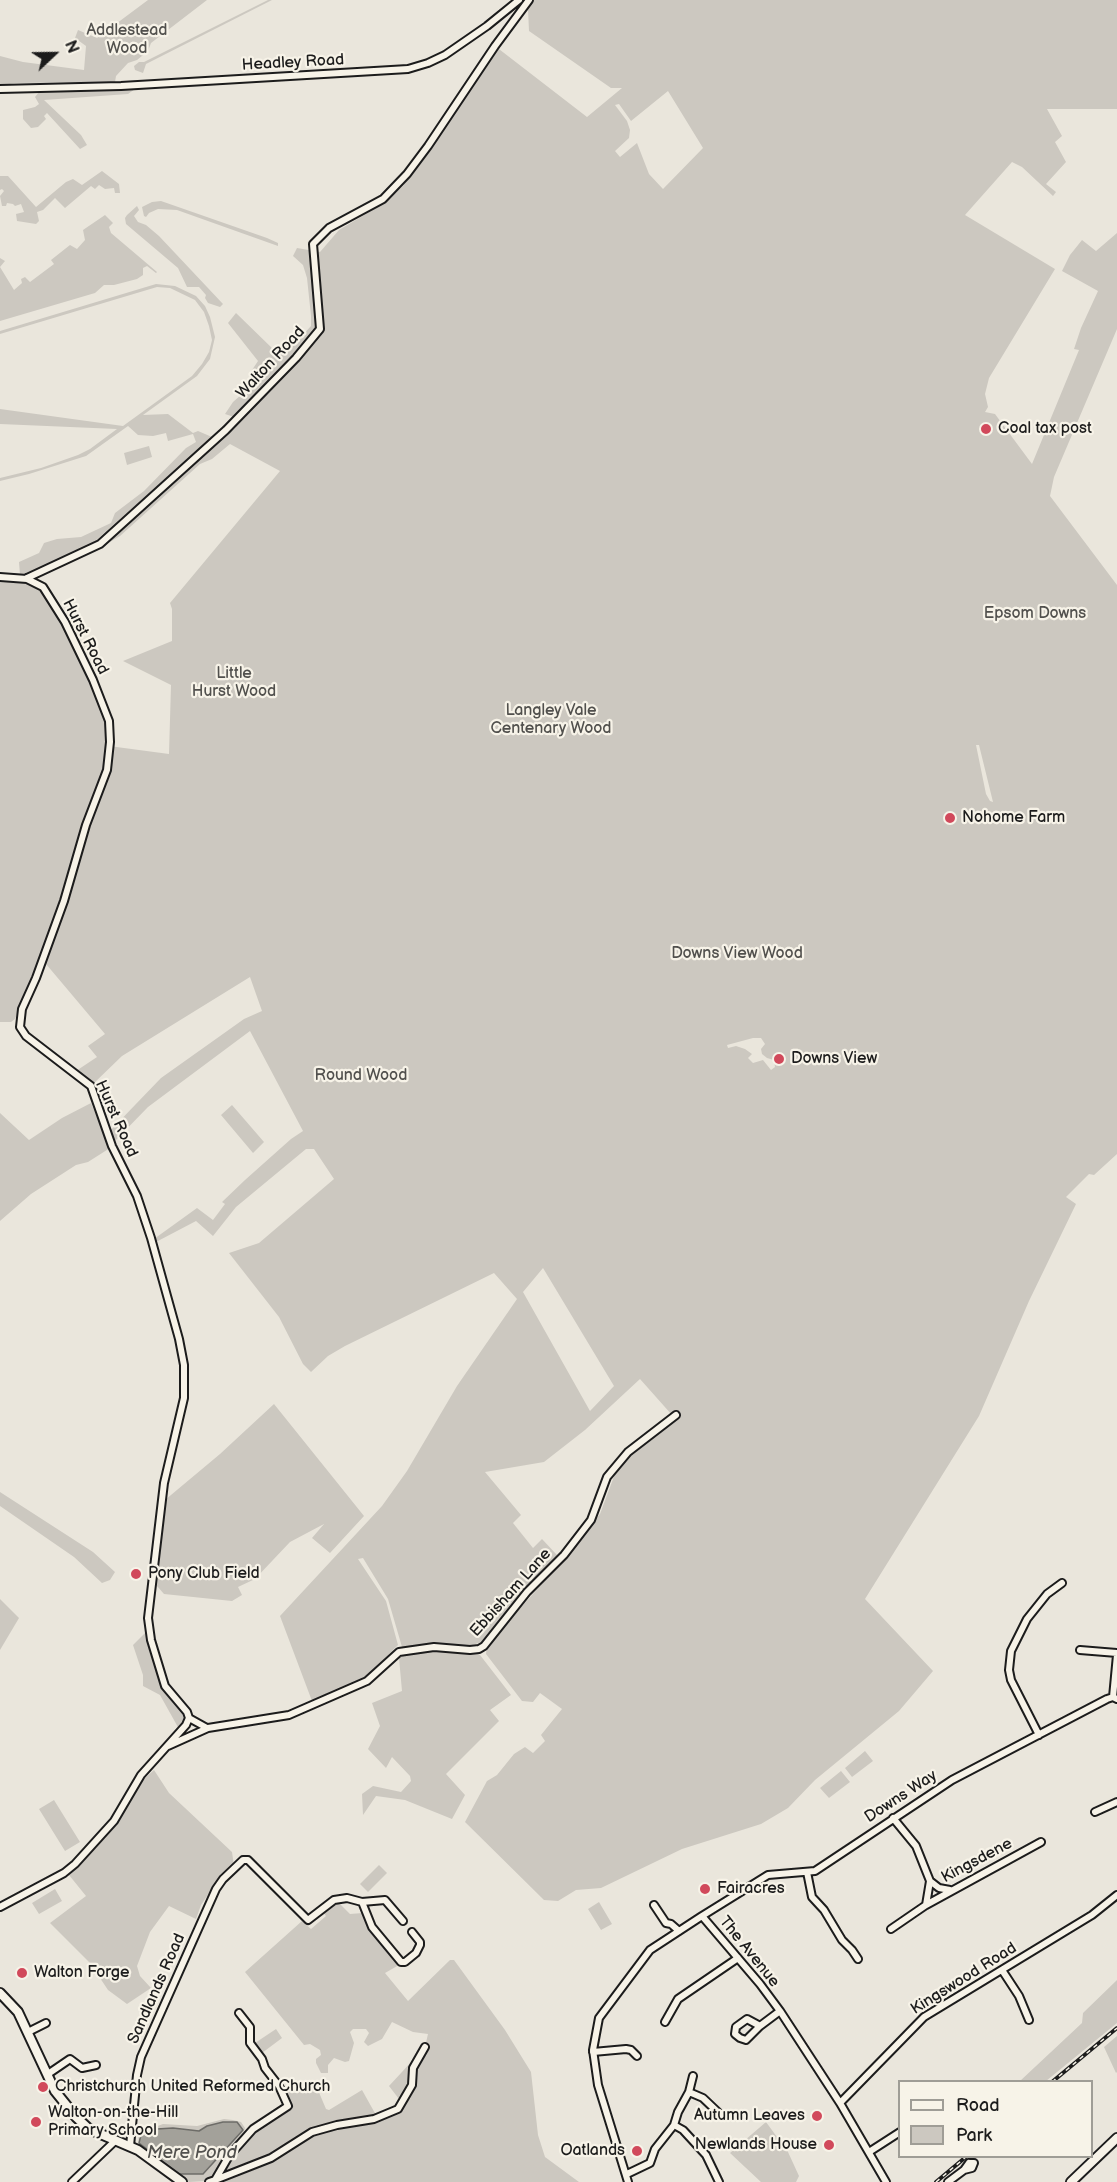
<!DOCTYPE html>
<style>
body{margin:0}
#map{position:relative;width:1117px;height:2182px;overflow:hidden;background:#eae6dc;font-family:"Balsamiq Sans",sans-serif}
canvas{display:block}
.legend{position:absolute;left:898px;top:2080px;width:195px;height:78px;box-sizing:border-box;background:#f7f3e8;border:2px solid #9f9d96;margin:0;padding:8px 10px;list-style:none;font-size:18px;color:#1c1c1c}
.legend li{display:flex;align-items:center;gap:12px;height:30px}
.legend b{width:30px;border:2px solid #9f9d96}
.north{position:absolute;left:24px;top:24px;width:60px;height:60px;-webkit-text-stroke:4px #f7f3e8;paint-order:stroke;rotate:68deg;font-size:16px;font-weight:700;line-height:24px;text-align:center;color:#1c1c1c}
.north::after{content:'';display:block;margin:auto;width:21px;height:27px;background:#1c1c1c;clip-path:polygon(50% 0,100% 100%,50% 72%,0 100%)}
</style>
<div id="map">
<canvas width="1117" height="2182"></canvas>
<ul class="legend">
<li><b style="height:8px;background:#f7f3e8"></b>Road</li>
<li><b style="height:16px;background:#ccc8c0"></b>Park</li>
</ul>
<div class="north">N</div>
</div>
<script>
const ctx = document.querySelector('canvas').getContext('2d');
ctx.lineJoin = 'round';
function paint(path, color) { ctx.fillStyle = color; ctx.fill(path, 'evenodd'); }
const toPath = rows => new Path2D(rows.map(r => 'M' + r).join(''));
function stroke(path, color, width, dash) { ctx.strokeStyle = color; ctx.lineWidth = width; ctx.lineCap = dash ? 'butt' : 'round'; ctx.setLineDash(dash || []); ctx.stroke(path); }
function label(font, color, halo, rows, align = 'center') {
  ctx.font = font + ' "Balsamiq Sans",sans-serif'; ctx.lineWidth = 4.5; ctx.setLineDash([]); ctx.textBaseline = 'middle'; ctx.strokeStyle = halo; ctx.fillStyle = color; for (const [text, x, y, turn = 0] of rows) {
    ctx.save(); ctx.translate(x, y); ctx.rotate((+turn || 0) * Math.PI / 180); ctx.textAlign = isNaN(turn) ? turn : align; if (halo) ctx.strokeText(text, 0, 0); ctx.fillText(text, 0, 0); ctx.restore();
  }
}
paint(toPath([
 [148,0,207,0,151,43,148,51,137,60,128,63,116,76,115,82,14,83,0,86,0,56,23,62,84,70,86,46,75,38,78,30,97,38],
 [268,0,272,0,146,64,143,73,135,70,134,66,139,62,144,62],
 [534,0,1117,0,1117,109,1047,109,1062,136,1055,142,1066,162,1046,184,1056,192,1053,196,1022,167,1012,162,965,215,1055,269,989,378,985,394,988,407,985,412,995,414,1032,464,1079,350,1074,349,1081,328,1098,291,1062,271,1070,255,1082,240,1096,251,1117,233,1117,329,1054,477,1050,496,1117,585,1117,1154,1094,1175,1089,1174,1066,1197,1076,1204,1029,1301,979,1416,865,1599,933,1671,899,1711,815,1780,788,1808,761,1824,682,1849,601,1888,576,1890,558,1901,544,1900,465,1822,487,1781,497,1775,514,1754,525,1747,533,1753,545,1741,541,1735,562,1709,540,1693,533,1702,522,1701,486,1654,487,1646,502,1623,505,1625,568,1555,600,1514,616,1471,628,1452,675,1415,672,1415,640,1379,585,1430,544,1462,485,1472,521,1515,513,1523,533,1548,542,1539,557,1555,530,1583,481,1642,470,1646,410,1646,402,1647,388,1599,363,1558,358,1559,386,1601,398,1645,365,1678,312,1701,280,1616,382,1506,407,1471,457,1386,517,1299,494,1273,345,1346,328,1356,311,1372,303,1364,279,1317,229,1253,259,1243,334,1179,314,1149,306,1149,236,1207,213,1236,196,1221,156,1242,154,1239,197,1208,213,1220,225,1204,222,1202,245,1180,291,1139,303,1131,250,1031,148,1107,114,1142,109,1132,161,1078,244,1019,262,1011,250,977,122,1056,92,1085,76,1071,97,1057,88,1046,105,1034,46,964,32,979,15,1019,11,1022,0,1022,0,581,29,582,40,587,49,600,93,686,105,715,109,746,169,754,171,685,123,661,172,641,172,609,170,603,280,471,230,444,212,459,200,464,120,536,93,552,238,421,234,417,225,414,233,402,249,388,252,370,258,361,228,323,236,313,274,350,289,350,311,326,311,316,307,278,303,265,293,256,297,248,320,252,339,230,381,205,403,186,495,46,587,117,622,88,611,88,529,31,528,9],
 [668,91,703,148,663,189,649,174,637,143,620,157,615,151,629,138,630,130,627,121,615,105,619,104,631,121],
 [976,745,979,745,993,802,990,801,986,794],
 [753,1038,761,1038,765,1044,761,1049,762,1054,767,1058,774,1060,775,1067,771,1070,763,1060,753,1063,748,1058,752,1054,745,1049,736,1046,728,1048,727,1045],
 [543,1268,614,1386,590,1411,523,1292],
 [135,89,128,94,44,100,81,135,87,145,80,149,47,113,44,116,46,119,38,127,31,128,23,119,23,110,35,107,39,104,35,97,39,92],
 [102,171,119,184,120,193,115,193,114,188,105,189,99,185,95,189,91,186,65,208,55,198,43,210,37,212,39,221,36,224,17,221,16,214,24,212,21,204,15,206,13,204,7,203,6,206,2,206,0,196,4,191,2,189,0,190,0,176,8,176,36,207,66,182,73,179,82,185],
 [161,201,267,238,278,243,278,246,177,210,158,209,149,213,146,217,144,216,142,207,152,202],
 [137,206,139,210,134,216,138,222,146,225,159,236,223,304,220,307,208,303,205,298,206,295,199,287,187,287,178,268,126,224,125,218,127,215],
 [105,215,113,223,109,227,111,233,157,272,156,273,147,266,143,268,143,275,137,279,114,285,104,285,95,293,0,321,0,258,5,261,0,267,14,290,22,283,21,279,25,277,30,282,54,264,51,260,70,245,77,249,85,240,83,230],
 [156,284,175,286,196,296,205,306,210,317,215,337,210,359,197,376,143,415,168,414,193,433,198,431,212,437,94,542,32,574,20,575,19,562,39,553,44,543,57,539,81,537,111,523,115,513,144,491,186,448,196,442,193,434,168,441,166,433,153,436,138,435,128,426,86,456,29,474,0,481,0,478,41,468,78,455,90,449,117,429,0,424,0,409,123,426,192,376,202,364,209,352,212,340,209,326,204,312,195,300,170,288,157,287,0,334,0,331],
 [149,446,152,457,127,465,124,453],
 [91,1103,110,1148,88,1162,76,1165,31,1194,0,1221,0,1113,29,1140,62,1118],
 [232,1105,264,1142,253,1153,221,1115],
 [274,1404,364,1516,330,1553,312,1538,324,1524,290,1542,255,1579,238,1587,242,1595,232,1601,164,1594,157,1586,165,1500,220,1454],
 [0,1492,93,1552,115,1572,110,1580,102,1583,74,1557,0,1506],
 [0,1599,19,1618,0,1650],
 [145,1633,160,1680,172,1700,186,1718,179,1729,160,1695,143,1686,143,1675,133,1645],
 [434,1650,463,1654,474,1652,480,1655,511,1695,490,1710,499,1721,446,1774,465,1795,452,1819,405,1800,376,1796,363,1815,362,1794,373,1786,401,1792,411,1781,410,1776,392,1757,386,1768,368,1749,380,1726,372,1703,402,1691,399,1658,409,1653],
 [865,1751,873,1761,852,1777,845,1768],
 [154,1770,169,1793,232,1852,234,1866,218,1880,201,1905,196,1919,169,1906,150,1932,137,1966,140,1976,151,1988,127,2004,108,1990,90,1963,50,1923,86,1896,69,1875,83,1862,111,1829,125,1811,143,1780],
 [841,1771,850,1782,829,1798,820,1788],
 [54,1800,80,1842,65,1851,39,1809],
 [379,1865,387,1873,368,1892,360,1884],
 [55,1889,62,1901,39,1914,32,1903],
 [599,1902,612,1924,601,1930,588,1909],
 [339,1903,350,1914,363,1913,375,1936,399,1965,385,1973,408,2001,450,1960,454,1960,505,2030,531,2072,538,2135,545,2157,579,2182,215,2182,219,2169,206,2181,189,2182,139,2146,138,2133,163,2124,197,2126,224,2119,233,2120,241,2122,245,2128,244,2131,254,2131,286,2111,291,2104,283,2089,295,2093,315,2083,326,2109,329,2110,362,2090,376,2115,397,2109,399,2099,389,2086,425,2047,428,2034,413,2032,392,2022,382,2039,368,2046,364,2042,369,2033,366,2029,353,2029,350,2032,354,2043,349,2061,345,2062,334,2058,328,2065,328,2073,321,2073,316,2063,316,2059,321,2055,320,2050,310,2044,304,2045,245,1972,302,1921,311,1929,326,1916,323,1912],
 [1117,1980,1117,2023,1046,2081,1020,2081,1082,2023,1083,2013],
 [276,2029,282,2038,262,2053,255,2043],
 [1117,2036,1117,2072,1116,2073,1104,2047],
 [766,2122,788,2152,799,2176,796,2182,761,2182,730,2153]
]), '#ccc8c0');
const water = toPath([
 [223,2122,237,2122,243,2130,203,2174,179,2174,139,2143,141,2135,157,2129,173,2128,199,2131,207,2126,223,2122]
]);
paint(water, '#a3a19a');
stroke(water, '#6d6c68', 1.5);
const minor = toPath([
 [0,89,121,86,408,69,428,63,445,55,487,26,519,0],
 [0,577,27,579,43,587,65,622,93,680,109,721,110,742,107,770,86,825,64,901,36,978,22,1009,20,1027,26,1036,91,1086,112,1146,137,1196,151,1238,179,1339,184,1365,184,1398,164,1483,148,1618,151,1640,165,1686,187,1712,189,1718],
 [27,578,100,544,226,430,296,358,320,329,313,244,329,228,383,199,407,174,428,146,495,46,529,0],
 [1080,1650,1117,1653],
 [1113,1697,1117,1655],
 [189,1718,207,1728],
 [1039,1735,1011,1680,1009,1670,1011,1651,1027,1619,1047,1594,1062,1583],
 [168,1746,208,1728,289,1715,367,1681,399,1652,434,1647,470,1650,479,1649,484,1646,527,1592,564,1555,591,1520,607,1477,628,1452,676,1415],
 [1095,1812,1117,1802],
 [807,1872,812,1897,824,1910,842,1940,852,1950,858,1959],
 [930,1881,939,1888,950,1890],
 [362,1902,385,1900,403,1921],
 [654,1905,666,1923,671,1924,679,1931],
 [926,1905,1041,1842],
 [0,1907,64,1873,75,1864,114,1821,141,1775,186,1725,189,1718],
 [702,1916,768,1875,815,1871,952,1780,1107,1699,1113,1697,1117,1699],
 [891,1929,926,1905,930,1881,916,1846,893,1818],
 [1002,1970,1019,1996,1029,2020],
 [665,2022,678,1999,738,1958],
 [760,2026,747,2019,736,2027,735,2034,740,2038,746,2040,760,2026,780,2011],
 [28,2032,46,2023],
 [593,2052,626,2049,631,2050,637,2056],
 [48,2074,70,2059,82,2068,96,2065],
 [689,2092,703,2098,723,2117],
 [840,2103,924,2017,1092,1915,1117,1895],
 [674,2125,683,2130,706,2155,719,2182],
 [130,2146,137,2075,141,2057,216,1889,223,1879,243,1860,248,1860,308,1920,334,1900,347,1898,362,1902,372,1927,401,1962,405,1962,416,1953,420,1945,420,1942,412,1932],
 [869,2152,900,2132],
 [969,2163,974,2163,972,2168,964,2170,969,2163],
 [627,2174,650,2163,655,2149,674,2125,678,2112,689,2092,693,2076],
 [215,2180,271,2158,312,2132,337,2125,374,2119,398,2109,412,2085,413,2068,425,2047],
 [72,2182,116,2140],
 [209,2182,215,2180,229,2156,253,2129,288,2106,279,2086,265,2068,262,2059,250,2043,250,2027,239,2013],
 [628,2182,598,2085,593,2050,599,2018,650,1950,702,1916,760,1984,780,2011,840,2103,886,2182],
 [948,2182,964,2170]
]);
const major = toPath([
 [0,1993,18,2012,55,2091,76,2117,89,2129,138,2150,182,2182],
 [1071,2182,1117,2138]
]);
stroke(minor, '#1c1c1c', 10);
stroke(major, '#1c1c1c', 12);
stroke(minor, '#f7f3e8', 6);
stroke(major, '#f7f3e8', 8);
const rail = toPath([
 [1052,2082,1117,2028],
 [936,2182,967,2156]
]);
stroke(rail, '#1c1c1c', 4);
stroke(rail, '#f7f3e8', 1.5, [4.5]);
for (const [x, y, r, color] of [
 [986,429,6,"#d1495b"],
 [950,818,6,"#d1495b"],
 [779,1059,6,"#d1495b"],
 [136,1574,6,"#d1495b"],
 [705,1889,6,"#d1495b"],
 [22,1973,6,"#d1495b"],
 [43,2087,6,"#d1495b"],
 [817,2116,6,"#d1495b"],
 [36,2122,6,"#d1495b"],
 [829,2145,6,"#d1495b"],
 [637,2151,6,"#d1495b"]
]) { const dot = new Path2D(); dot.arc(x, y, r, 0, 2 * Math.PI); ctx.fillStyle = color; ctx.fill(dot); stroke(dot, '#f7f3e8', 2); }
label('16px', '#51504d', '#f7f3e8', [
 ["Addlestead",127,31],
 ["Wood",127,49],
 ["Epsom Downs",1035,614],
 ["Little",234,674],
 ["Hurst Wood",234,692],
 ["Langley Vale",551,711],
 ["Centenary Wood",551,729],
 ["Downs View Wood",737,954],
 ["Round Wood",361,1076]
]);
label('16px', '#1c1c1c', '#f7f3e8', [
 ["Headley Road",293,63,-3],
 ["Walton Road",271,363,-47],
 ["Hurst Road",85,637,63],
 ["Hurst Road",116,1119,66],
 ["Ebbisham Lane",511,1593,-48],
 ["Downs Way",901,1797,-33],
 ["Kingsdene",977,1861,-28],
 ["The Avenue",749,1952,51],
 ["Kingswood Road",964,1979,-32],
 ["Sandlands Road",157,1989,-66]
]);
label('16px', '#1c1c1c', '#f7f3e8', [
 ["Coal tax post",998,429],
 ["Nohome Farm",962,818],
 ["Downs View",791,1059],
 ["Pony Club Field",148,1574],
 ["Fairacres",717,1889],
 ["Walton Forge",34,1973],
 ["Christchurch United Reformed Church",55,2087],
 ["Walton-on-the-Hill",48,2113],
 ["Primary School",48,2131],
 ["Autumn Leaves",805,2116,"right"],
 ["Newlands House",817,2145,"right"],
 ["Oatlands",625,2151,"right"]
], 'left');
label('italic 18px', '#52514e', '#f7f3e8', [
 ["Mere Pond",192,2153]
]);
</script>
